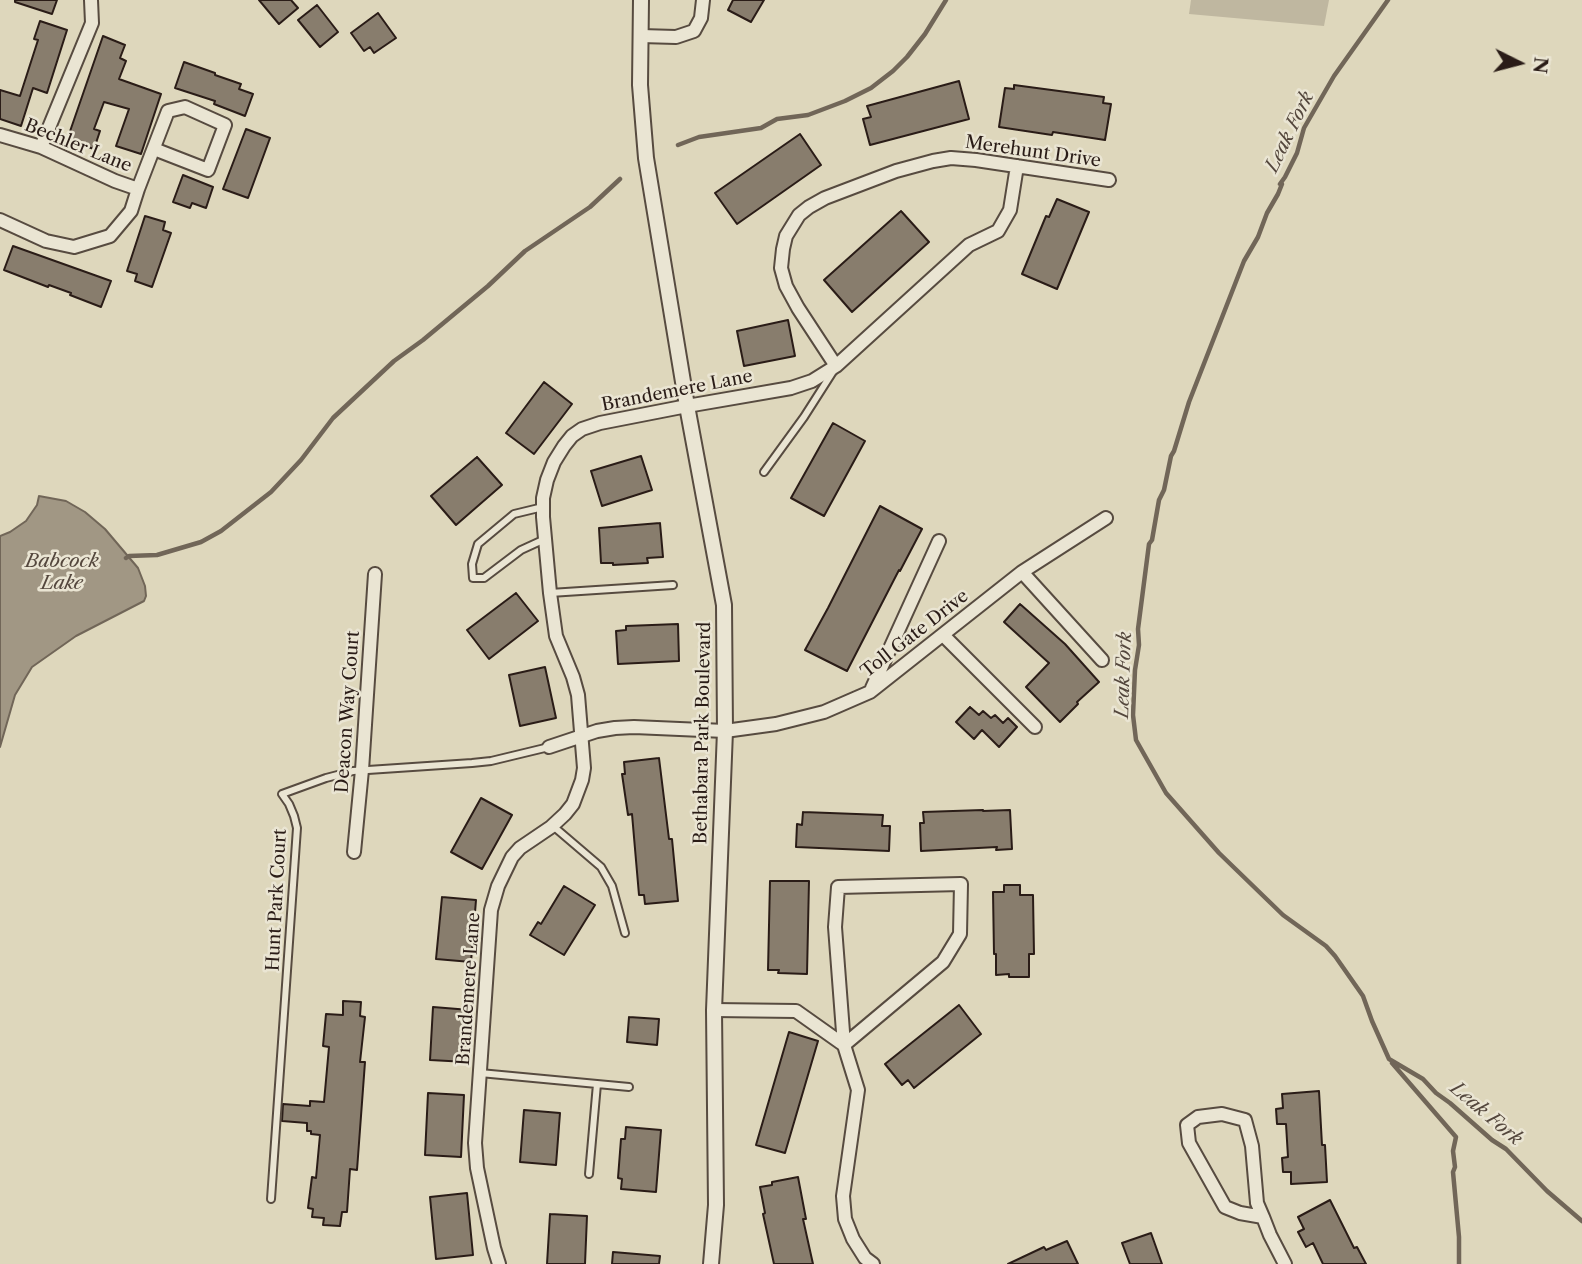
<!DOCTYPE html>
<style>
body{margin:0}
#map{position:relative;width:1582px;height:1264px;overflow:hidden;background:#ded7bc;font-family:"Libre Caslon Text",serif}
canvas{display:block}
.north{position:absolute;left:1484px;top:28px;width:70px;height:70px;-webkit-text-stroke:5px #eae5d3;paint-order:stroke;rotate:96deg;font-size:19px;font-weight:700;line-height:28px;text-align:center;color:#2a1c17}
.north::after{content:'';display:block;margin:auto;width:24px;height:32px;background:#2a1c17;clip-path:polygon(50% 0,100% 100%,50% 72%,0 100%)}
</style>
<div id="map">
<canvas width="1582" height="1264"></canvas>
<div class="north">N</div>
</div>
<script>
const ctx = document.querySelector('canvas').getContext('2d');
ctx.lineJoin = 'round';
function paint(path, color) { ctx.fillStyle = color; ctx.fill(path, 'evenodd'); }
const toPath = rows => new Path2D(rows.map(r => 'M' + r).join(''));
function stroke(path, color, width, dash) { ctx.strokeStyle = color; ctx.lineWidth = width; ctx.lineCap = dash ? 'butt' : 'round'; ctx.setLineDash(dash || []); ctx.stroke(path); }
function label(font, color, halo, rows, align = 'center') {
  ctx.font = font + ' "Libre Caslon Text",serif'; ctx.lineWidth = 5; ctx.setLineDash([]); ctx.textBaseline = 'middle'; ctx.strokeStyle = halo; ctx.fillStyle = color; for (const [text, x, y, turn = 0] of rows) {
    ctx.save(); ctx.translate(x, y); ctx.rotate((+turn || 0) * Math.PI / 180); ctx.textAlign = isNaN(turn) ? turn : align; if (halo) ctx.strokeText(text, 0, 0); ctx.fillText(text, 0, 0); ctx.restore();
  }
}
paint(toPath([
 [1191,0,1329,0,1324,26,1189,14]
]), '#bfb7a0');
const water = toPath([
 [39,496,66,501,85,512,105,529,138,568,145,586,146,596,144,601,76,636,32,667,15,695,0,747,0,536,10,532,26,521,37,505,39,496]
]);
paint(water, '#a19784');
stroke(water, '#716658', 2);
stroke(toPath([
 [1388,0,1334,76,1304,128,1297,153,1285,177,1280,184,1282,184,1278,194,1267,213,1258,237,1244,261,1189,402,1174,451,1171,456,1164,490,1159,500,1152,540,1149,544,1138,629,1139,645,1135,670,1133,715,1136,740,1166,793,1219,853,1283,915,1326,946,1335,956,1363,996,1372,1021,1389,1059,1423,1079,1436,1093,1450,1103,1492,1140,1506,1149,1547,1191,1582,1221],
 [678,145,699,137,761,128,777,119,808,115,845,101,871,88,893,71,907,57,925,34,946,0],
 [126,558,129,556,157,555,201,542,221,531,271,492,301,460,333,418,394,361,423,340,488,286,525,251,590,207,620,179],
 [1392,1063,1456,1137,1453,1151,1455,1167,1453,1172,1459,1237,1459,1264]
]), '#716658', 4.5);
const building = toPath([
 [15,0,57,0,52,14,15,2,15,0],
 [259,0,291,0,298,8,279,24,259,0],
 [733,0,764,0,751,22,728,10,733,0],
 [317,5,338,32,320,47,298,20,317,5],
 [378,13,396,38,374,53,370,47,364,51,351,33,378,13],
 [40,21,67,30,47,93,33,88,21,126,0,119,0,90,20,96,38,40,34,39,40,21],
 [103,36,125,45,120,58,126,61,119,79,161,94,141,154,116,146,129,109,104,102,94,129,100,131,94,149,67,140,103,36],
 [184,62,215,73,215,75,241,84,239,89,253,94,245,116,214,104,215,101,175,88,184,62],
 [959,81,969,119,870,145,863,119,871,117,867,106,959,81],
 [1014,85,1104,97,1103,103,1111,104,1105,140,1053,132,1052,135,999,127,1005,88,1014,89,1014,85],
 [246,129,270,138,248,198,223,189,246,129],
 [800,134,821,165,737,224,715,193,800,134],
 [183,175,213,187,206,208,192,203,190,208,173,202,183,175],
 [1057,199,1089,212,1057,289,1022,274,1046,216,1049,217,1057,199],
 [901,211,929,242,852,312,824,280,901,211],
 [145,216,165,222,163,230,171,233,152,287,135,281,137,274,127,271,145,216],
 [13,246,111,281,101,307,70,295,71,293,49,285,48,287,4,270,13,246],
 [788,320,795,356,744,366,737,331,788,320],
 [544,382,572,404,534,454,506,433,544,382],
 [833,423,865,441,824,516,791,498,833,423],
 [641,456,652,490,602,506,591,471,641,456],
 [477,457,502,485,456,525,431,496,477,457],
 [880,506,922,529,900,571,899,570,847,671,805,650,828,608,880,506],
 [660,523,663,557,647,558,648,563,613,565,613,563,601,563,599,528,660,523],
 [516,593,538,621,489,659,467,630,516,593],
 [1020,604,1065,644,1099,682,1077,702,1078,704,1060,722,1026,687,1049,663,1004,622,1020,604],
 [678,624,679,661,618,664,616,631,626,630,626,626,678,624],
 [545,667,556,718,520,726,509,675,545,667],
 [970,707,979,715,983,711,991,718,995,715,1003,723,1008,718,1017,727,999,747,982,730,974,739,956,722,970,707],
 [659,758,669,839,672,839,678,901,645,904,644,895,639,895,632,814,628,815,622,774,625,774,624,762,659,758],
 [481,798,512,815,482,869,451,852,481,798],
 [983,810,983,811,1010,810,1012,849,996,850,997,847,921,851,920,823,924,823,923,812,983,810],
 [803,812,883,815,882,826,890,826,889,851,796,847,797,824,802,825,803,812],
 [770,881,809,881,807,974,778,973,779,970,768,970,770,881],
 [1004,885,1020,885,1020,895,1033,895,1034,954,1029,954,1029,977,1009,977,1009,974,996,975,996,954,994,954,993,892,1004,892,1004,885],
 [564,886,595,905,564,955,530,935,538,922,541,924,564,886],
 [442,897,476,900,471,962,436,959,442,897],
 [343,1001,361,1002,360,1016,365,1017,360,1062,365,1062,357,1170,350,1169,347,1212,342,1212,340,1226,323,1225,324,1218,312,1217,313,1209,308,1208,312,1177,316,1178,320,1135,311,1134,311,1131,307,1131,307,1123,282,1121,283,1104,310,1106,310,1101,324,1102,329,1047,323,1046,326,1014,343,1015,343,1001],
 [959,1005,981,1034,914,1088,908,1080,902,1085,885,1064,959,1005],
 [433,1007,470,1010,467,1062,430,1060,433,1007],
 [629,1017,659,1019,657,1045,627,1042,629,1017],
 [789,1032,818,1041,785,1153,756,1145,789,1032],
 [1319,1091,1322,1145,1325,1145,1327,1182,1291,1184,1291,1172,1283,1172,1282,1158,1288,1157,1286,1124,1277,1124,1276,1109,1283,1108,1282,1094,1319,1091],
 [428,1093,464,1095,461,1157,425,1155,428,1093],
 [524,1110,560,1113,556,1165,520,1162,524,1110],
 [626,1127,661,1130,656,1192,621,1189,622,1179,618,1178,621,1139,625,1139,626,1127],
 [798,1177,806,1219,803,1219,813,1264,774,1264,763,1214,765,1213,760,1187,772,1185,772,1182,798,1177],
 [467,1193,473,1255,436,1259,430,1197,467,1193],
 [1330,1200,1354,1248,1357,1247,1366,1264,1323,1264,1313,1243,1306,1247,1298,1232,1304,1229,1298,1217,1330,1200],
 [550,1214,587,1216,585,1264,547,1264,550,1214],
 [1151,1233,1162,1264,1130,1264,1122,1243,1151,1233],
 [1067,1241,1078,1264,1008,1264,1044,1247,1046,1250,1067,1241],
 [613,1252,660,1256,659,1264,612,1264,613,1252]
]);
paint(building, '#887d6d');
stroke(building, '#2a1c17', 2);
const service = toPath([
 [764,472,804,417,834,370],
 [543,507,514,514,478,544,472,564,473,578,484,578,521,550,545,539],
 [550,593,673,585],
 [553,826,601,867,612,886,625,933],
 [480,1073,629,1087],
 [589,1174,597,1084],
 [271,1199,297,828,294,816,289,804,282,794,326,778,353,771,472,763,491,761,549,747]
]);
const minor = toPath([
 [641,36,676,37,694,31,701,18,703,0],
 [0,135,41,147,115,181,138,189],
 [41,147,92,23,91,0],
 [0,220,46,241,74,247,110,236,131,211,138,189,168,111,185,107,225,125,208,170,154,149],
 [836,366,798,308,786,286,781,268,783,249,786,236,799,215,809,207,825,198,896,171,933,161,951,158,976,160,1109,180],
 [1022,572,1102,660],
 [943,635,1035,727],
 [872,688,939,541],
 [549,747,597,731,615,728,634,727,725,731,776,724,824,712,870,692,1022,572,1106,518],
 [354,852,362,770,375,574],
 [961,884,960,934,943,962,844,1045,835,927,838,887,961,884],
 [714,1010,796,1011,844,1045,858,1090,843,1196,845,1219,853,1239,865,1258,873,1264],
 [1263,1217,1240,1213,1225,1207,1189,1143,1187,1125,1198,1117,1222,1114,1245,1120,1252,1146,1257,1203,1263,1217,1270,1235,1285,1264],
 [499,1264,494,1248,477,1168,475,1143,491,910,498,886,512,857,520,848,551,827,565,814,573,804,582,780,584,768,578,695,573,677,556,636,550,593,543,517,543,498,547,480,554,462,564,446,572,436,582,429,600,423,687,406,791,388,812,381,836,366,969,245,998,231,1010,210,1017,166]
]);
const tertiary = toPath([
 [641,0,640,85,646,158,687,406,724,605,725,731,714,1010,716,1205,711,1264]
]);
stroke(service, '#574b40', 10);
stroke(minor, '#574b40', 16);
stroke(tertiary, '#574b40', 18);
stroke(service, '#eae5d3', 6);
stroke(minor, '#eae5d3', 12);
stroke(tertiary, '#eae5d3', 14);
label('18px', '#2a1c17', '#eae5d3', [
 ["Bechler Lane",78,146,22],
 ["Merehunt Drive",1033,152,8],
 ["Brandemere Lane",677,391,-11],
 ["Toll Gate Drive",915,634,-38],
 ["Deacon Way Court",348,712,-86],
 ["Bethabara Park Boulevard",703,733,-89],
 ["Hunt Park Court",277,900,-87],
 ["Brandemere Lane",469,989,-86]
]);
label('italic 19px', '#54473d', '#eae5d3', [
 ["Leak Fork",1290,132,-64],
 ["Babcock",62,562],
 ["Lake",62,584],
 ["Leak Fork",1124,675,-88],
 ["Leak Fork",1486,1114,40]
]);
</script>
